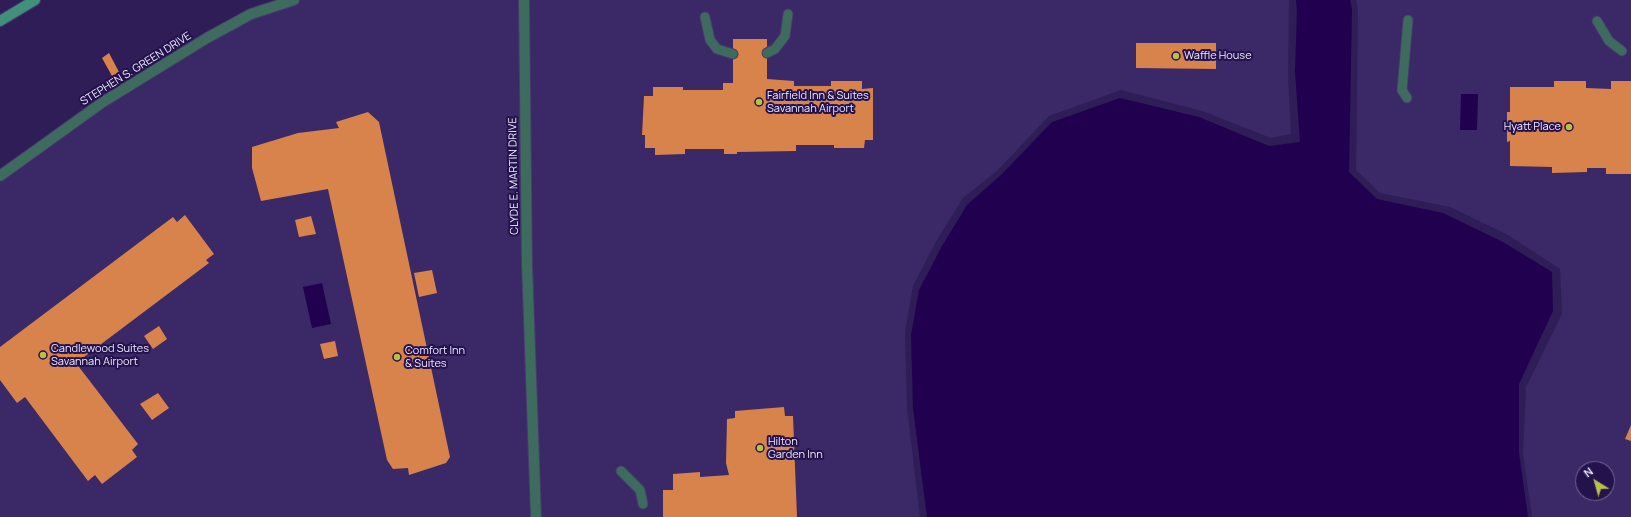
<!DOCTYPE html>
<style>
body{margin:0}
#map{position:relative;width:1631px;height:517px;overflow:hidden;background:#2e1d57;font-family:Manrope,sans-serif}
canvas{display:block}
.north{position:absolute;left:1575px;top:461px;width:40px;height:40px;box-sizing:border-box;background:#24124c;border:1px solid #746894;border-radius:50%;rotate:323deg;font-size:11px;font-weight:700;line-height:16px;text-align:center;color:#ece9ff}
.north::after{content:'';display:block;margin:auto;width:14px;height:18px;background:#bac045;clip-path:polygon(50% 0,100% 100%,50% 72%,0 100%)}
</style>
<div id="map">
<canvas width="1631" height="517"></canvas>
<div class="north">N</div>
</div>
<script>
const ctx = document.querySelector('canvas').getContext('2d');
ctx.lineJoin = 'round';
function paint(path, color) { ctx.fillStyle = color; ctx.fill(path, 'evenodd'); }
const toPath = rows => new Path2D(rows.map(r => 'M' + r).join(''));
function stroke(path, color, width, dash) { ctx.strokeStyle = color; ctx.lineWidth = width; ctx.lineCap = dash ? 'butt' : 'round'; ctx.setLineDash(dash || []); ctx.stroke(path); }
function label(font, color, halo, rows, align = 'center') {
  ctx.font = font + ' Manrope,sans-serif'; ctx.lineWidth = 4; ctx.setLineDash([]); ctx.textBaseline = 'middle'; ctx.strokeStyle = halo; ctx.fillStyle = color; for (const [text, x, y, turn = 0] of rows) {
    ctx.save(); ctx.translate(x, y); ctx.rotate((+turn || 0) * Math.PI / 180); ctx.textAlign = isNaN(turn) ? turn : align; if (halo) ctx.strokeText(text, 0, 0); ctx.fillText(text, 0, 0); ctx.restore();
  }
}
paint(toPath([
 [294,0,1289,0,1288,75,1291,134,1271,138,1202,111,1121,90,1049,116,998,170,963,198,937,240,913,286,905,332,907,407,920,517,0,517,0,176,207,38],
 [1356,0,1631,0,1631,517,1532,517,1523,454,1526,387,1562,314,1560,269,1508,235,1450,207,1380,193,1356,170,1358,9],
 [1583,469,1607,469,1607,493,1583,493]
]), '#3a2867');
paint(toPath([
 [1296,0,1350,0,1352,9,1349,172,1377,199,1443,213,1503,242,1552,272,1553,311,1519,384,1519,453,1528,517,927,517,913,408,911,335,919,290,942,246,967,205,1002,174,1052,122,1120,98,1199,117,1269,146,1300,142,1295,72,1297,11],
 [1461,94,1478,94,1477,130,1460,130],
 [322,283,331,324,312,328,303,287]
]), '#21004f');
paint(toPath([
 [733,39,767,39,767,79,794,81,794,86,831,86,831,81,862,81,862,89,873,88,873,140,865,140,864,148,834,148,834,145,796,145,796,151,737,152,737,154,724,154,724,149,685,149,685,154,655,155,655,148,645,148,645,135,642,135,644,96,653,96,653,87,683,87,683,90,723,90,723,83,733,83],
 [1136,43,1216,43,1216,69,1136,68],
 [109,53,119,72,112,76,102,58],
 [1554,81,1586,81,1586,88,1611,89,1611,81,1631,81,1631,174,1606,174,1606,168,1587,168,1587,172,1552,173,1552,167,1510,166,1510,141,1507,142,1507,112,1510,112,1510,87,1554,87],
 [368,112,379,122,450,457,446,463,409,475,408,468,393,469,387,460,328,189,261,201,252,168,252,147,298,133,339,128,336,122],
 [185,215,214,254,206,260,209,263,76,363,138,444,132,450,137,457,102,484,95,475,88,481,25,397,17,403,0,380,0,347,173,217,177,222],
 [311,216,316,234,299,237,295,220],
 [432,270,437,293,419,297,414,273],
 [159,326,167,339,153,349,144,336],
 [335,341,338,356,324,359,320,344],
 [158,393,169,408,152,420,140,404],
 [784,407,785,416,793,416,797,517,663,517,663,490,673,490,673,474,700,472,700,477,729,475,726,463,727,419,735,418,735,411],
 [1631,425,1631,441,1625,439]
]), '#d8834c');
const lane = toPath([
 [705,17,710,40,717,49,733,54],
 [1597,21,1609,41,1622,51],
 [767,53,775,49,785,36,788,14],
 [1407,98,1402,90,1408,20],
 [621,471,640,490,643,504]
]);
const street = toPath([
 [524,0,527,264,536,517],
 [0,176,103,102,207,38,251,14,294,0]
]);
const secondary = toPath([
 [0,21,35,0]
]);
stroke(lane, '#493a6f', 11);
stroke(street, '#493a6f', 12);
stroke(secondary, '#493a6f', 12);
stroke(lane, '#3d6c5e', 9);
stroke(street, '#3d6c5e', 10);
stroke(secondary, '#41907a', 10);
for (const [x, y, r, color] of [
 [1176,56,4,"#bac045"],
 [759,102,4,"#bac045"],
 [1569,127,4,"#bac045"],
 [43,355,4,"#bac045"],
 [397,357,4,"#bac045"],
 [760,448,4,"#bac045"]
]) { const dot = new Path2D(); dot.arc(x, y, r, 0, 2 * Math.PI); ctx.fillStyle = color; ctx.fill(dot); stroke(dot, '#24124c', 1.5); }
label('11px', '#ece9ff', '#24124c', [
 ["Waffle House",1184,56],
 ["Fairfield Inn & Suites",767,96],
 ["Savannah Airport",767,109],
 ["Hyatt Place",1561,127,"right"],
 ["Candlewood Suites",51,349],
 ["Savannah Airport",51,362],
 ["Comfort Inn",405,351],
 ["& Suites",405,364],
 ["Hilton",768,442],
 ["Garden Inn",768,455]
], 'left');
label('11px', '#ece9ff', '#24124c', [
 ["STEPHEN S. GREEN DRIVE",136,69,-32],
 ["CLYDE E. MARTIN DRIVE",514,176,-91]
]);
</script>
